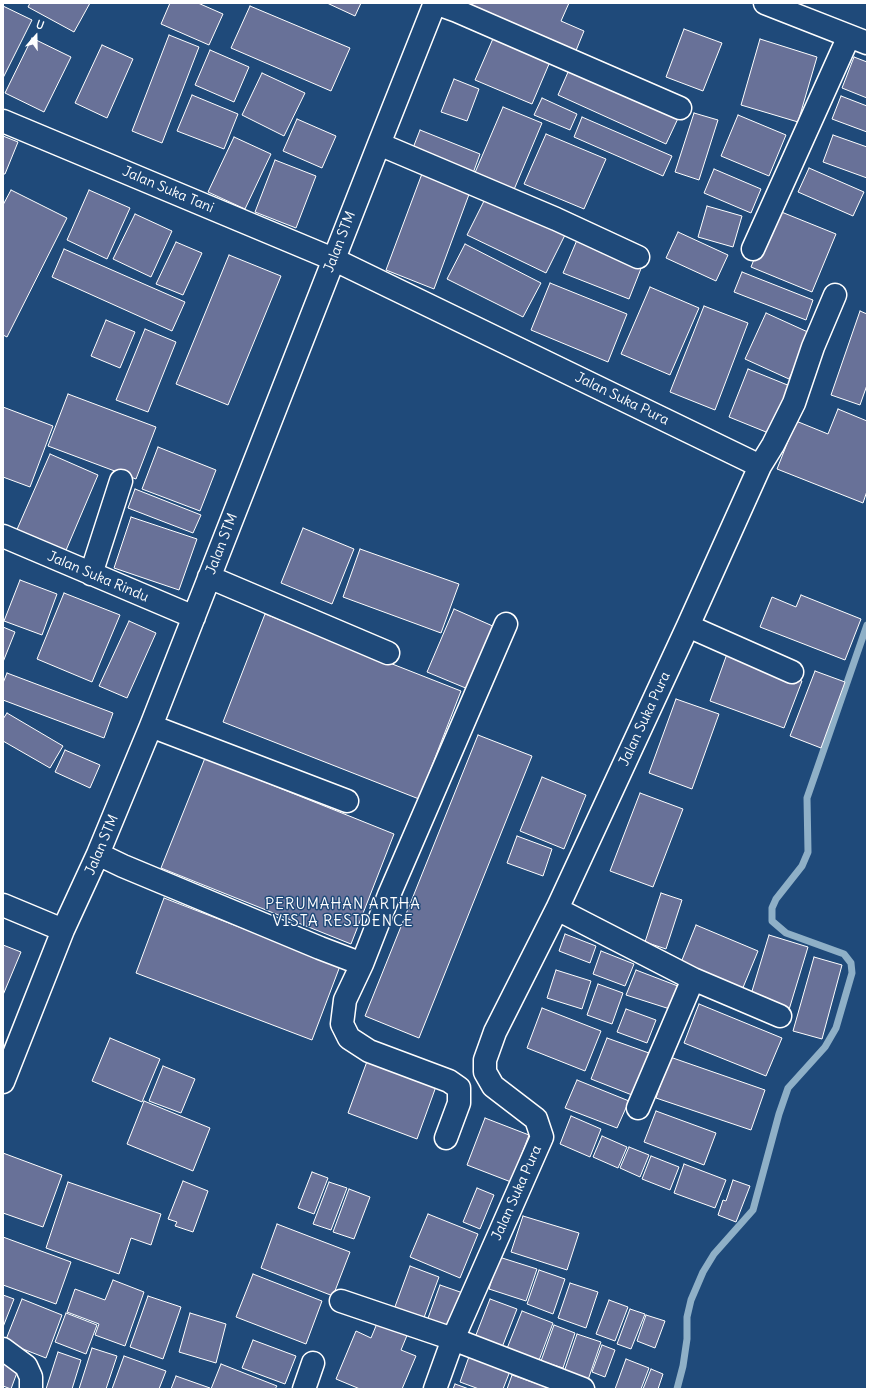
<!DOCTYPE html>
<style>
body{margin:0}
#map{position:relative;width:870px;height:1392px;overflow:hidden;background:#1f4a7a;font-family:Delius,sans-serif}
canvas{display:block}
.frame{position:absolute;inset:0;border:4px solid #fff;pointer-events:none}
.north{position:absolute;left:16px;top:16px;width:40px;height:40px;-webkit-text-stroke:3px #1f4a7a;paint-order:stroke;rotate:20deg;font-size:11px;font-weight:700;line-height:16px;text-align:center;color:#fff}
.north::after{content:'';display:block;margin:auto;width:14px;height:18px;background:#fff;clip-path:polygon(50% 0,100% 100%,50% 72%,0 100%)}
</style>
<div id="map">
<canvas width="870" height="1392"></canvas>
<div class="frame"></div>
<div class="north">U</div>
</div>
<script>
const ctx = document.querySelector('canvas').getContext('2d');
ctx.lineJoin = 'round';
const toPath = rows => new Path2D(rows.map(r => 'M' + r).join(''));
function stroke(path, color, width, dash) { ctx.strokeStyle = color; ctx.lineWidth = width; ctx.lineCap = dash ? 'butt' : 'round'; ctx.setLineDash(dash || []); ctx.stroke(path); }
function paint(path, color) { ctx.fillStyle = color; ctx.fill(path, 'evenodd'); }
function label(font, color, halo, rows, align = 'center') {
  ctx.font = font + ' Delius,sans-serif'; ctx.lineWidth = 3; ctx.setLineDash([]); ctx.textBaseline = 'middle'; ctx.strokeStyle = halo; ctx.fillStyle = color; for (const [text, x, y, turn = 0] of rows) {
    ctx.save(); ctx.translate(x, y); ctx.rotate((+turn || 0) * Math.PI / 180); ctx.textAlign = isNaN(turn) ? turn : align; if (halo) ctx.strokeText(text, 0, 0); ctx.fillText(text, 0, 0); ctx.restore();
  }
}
stroke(toPath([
 [677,1389,683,1366,687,1339,687,1317,691,1300,703,1272,714,1254,753,1210,779,1114,788,1088,825,1047,836,1028,852,973,851,963,844,954,786,933,772,921,772,908,776,899,802,866,808,852,807,798,867,625]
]), '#8fb0c7', 7);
const building = toPath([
 [30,3,90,3,74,32,28,7,30,3],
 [170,3,198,3,223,14,209,45,161,24,170,3],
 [327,3,361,3,355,16,327,3],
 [458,3,569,3,561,21,584,31,575,53,458,3],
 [3,6,32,20,3,78,3,6],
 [250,6,350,48,331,91,231,48,250,6],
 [684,29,722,43,703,91,666,77,684,29],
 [495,34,552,57,532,104,475,80,495,34],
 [169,35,199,47,162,143,132,131,169,35],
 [32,38,71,57,44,112,5,93,32,38],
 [760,39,817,57,798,122,741,105,760,39],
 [102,45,133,59,107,118,75,103,102,45],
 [210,50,249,67,234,102,195,85,210,50],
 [854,57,867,62,867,98,842,88,854,57],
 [572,63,681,112,666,144,558,95,572,63],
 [262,73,305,93,284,136,242,115,262,73],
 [454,79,479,89,467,121,441,112,454,79],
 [192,95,238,114,224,149,177,131,192,95],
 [841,96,867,106,867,132,832,119,841,96],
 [542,98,577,114,570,130,534,115,542,98],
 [503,107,542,123,513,192,474,175,503,107],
 [694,113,718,120,699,180,675,172,694,113],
 [738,115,786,135,769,176,721,156,738,115],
 [582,117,672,156,663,176,574,137,582,117],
 [297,119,336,136,322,168,283,151,297,119],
 [420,130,480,154,472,176,411,153,420,130],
 [546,134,606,159,584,209,524,184,546,134],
 [833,135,867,147,867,178,823,162,833,135],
 [3,136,18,142,5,174,3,174,3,136],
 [234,137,271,154,245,209,208,192,234,137],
 [275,160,316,176,296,228,255,212,275,160],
 [809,168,864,192,853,216,798,192,809,168],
 [714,169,761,189,751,213,704,193,714,169],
 [423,171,471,189,434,289,386,270,423,171],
 [11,190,67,218,7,337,3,335,3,205,11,190],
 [89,190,130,208,107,259,67,240,89,190],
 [486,197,565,235,546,273,467,235,486,197],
 [707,206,742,216,733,247,698,237,707,206],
 [774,209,836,234,812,292,751,267,774,209],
 [135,214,172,231,151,277,113,259,135,214],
 [678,232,728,255,716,281,666,258,678,232],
 [577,240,642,266,629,299,563,273,577,240],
 [176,242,202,253,183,295,156,284,176,242],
 [465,244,541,283,523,317,447,279,465,244],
 [64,249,185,302,172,331,52,277,64,249],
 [229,255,281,276,228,405,176,384,229,255],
 [742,272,813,300,806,320,734,292,742,272],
 [550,283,627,314,608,362,531,330,550,283],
 [650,287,699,308,670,375,621,354,650,287],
 [704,306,748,323,715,410,670,392,704,306],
 [860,311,867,314,867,385,860,405,831,395,860,311],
 [766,313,810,333,789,379,745,359,766,313],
 [106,320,135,332,120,368,91,356,106,320],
 [145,329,176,342,148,412,116,400,145,329],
 [748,369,790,386,771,434,729,417,748,369],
 [68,394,156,427,136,479,48,446,68,394],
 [3,407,53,426,30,487,3,477,3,407],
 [838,409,867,421,867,491,863,503,777,469,796,421,828,434,838,409],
 [158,447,216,470,200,511,142,489,158,447],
 [50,454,98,475,64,555,15,534,50,454],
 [135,489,201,515,193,533,128,508,135,489],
 [131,517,197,539,179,590,114,568,131,517],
 [303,528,354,549,332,604,281,583,303,528],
 [360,549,459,584,441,633,343,597,360,549],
 [20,580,57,594,42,635,4,621,20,580],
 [64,593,120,615,92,682,37,659,64,593],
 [801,595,861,619,845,660,760,627,772,597,796,607,801,595],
 [454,609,495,627,468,689,427,672,454,609],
 [265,614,461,691,419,799,223,722,265,614],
 [129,621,156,633,127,698,99,686,129,621],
 [3,627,15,632,3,662,3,627],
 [727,654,802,681,784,728,710,701,727,654],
 [815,671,845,682,821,748,790,736,815,671],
 [7,673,113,713,104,738,3,700,3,683,7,673],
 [676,699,719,714,692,789,649,773,676,699],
 [7,713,63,746,50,768,3,741,3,719,7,713],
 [478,735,532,756,419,1038,365,1016,478,735],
 [65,750,100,765,90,788,55,772,65,750],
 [205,758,394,834,351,944,161,868,205,758],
 [542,777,586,795,564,849,520,831,542,777],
 [640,793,683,809,653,887,610,871,640,793],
 [517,836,552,849,543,876,507,863,517,836],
 [661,893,682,900,666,949,645,942,661,893],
 [164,898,340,966,312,1040,136,973,164,898],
 [696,925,758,951,742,990,680,965,696,925],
 [565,934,596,946,590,963,559,951,565,934],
 [769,935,808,947,788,1013,749,1001,769,935],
 [3,945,21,952,3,995,3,945],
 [601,951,634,964,625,986,593,974,601,951],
 [814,957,842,965,822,1039,793,1031,814,957],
 [556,970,591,981,582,1009,547,998,556,970],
 [636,970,683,988,673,1010,626,995,636,970],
 [598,984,623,993,612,1024,587,1015,598,984],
 [699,1004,782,1038,766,1076,684,1043,699,1004],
 [542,1008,601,1031,585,1071,527,1048,542,1008],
 [626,1009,656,1020,647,1043,617,1032,626,1009],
 [110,1038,160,1059,142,1102,92,1081,110,1038],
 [607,1038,649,1053,632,1095,591,1079,607,1038],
 [369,1056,438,1081,417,1139,348,1113,369,1056],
 [670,1057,765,1090,751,1130,656,1098,670,1057],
 [163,1066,195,1079,181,1113,149,1101,163,1066],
 [577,1080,629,1101,617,1128,565,1108,577,1080],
 [144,1101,210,1128,193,1171,127,1144,144,1101],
 [656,1111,716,1133,704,1165,644,1142,656,1111],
 [571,1116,601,1129,590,1157,560,1144,571,1116],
 [485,1118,529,1135,511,1182,467,1165,485,1118],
 [602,1136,627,1147,618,1168,593,1157,602,1136],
 [629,1147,649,1155,640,1177,620,1168,629,1147],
 [3,1153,62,1175,43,1227,3,1213,3,1153],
 [651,1156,679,1167,670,1190,642,1179,651,1156],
 [684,1164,726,1180,715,1208,674,1193,684,1164],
 [312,1172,328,1178,314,1214,298,1208,312,1172],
 [733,1180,750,1186,736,1222,718,1215,723,1200,726,1201,733,1180],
 [183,1181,208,1191,193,1232,175,1226,177,1222,168,1219,183,1181],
 [68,1182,161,1214,151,1245,131,1238,119,1274,46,1248,68,1182],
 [329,1182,347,1188,331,1230,313,1224,329,1182],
 [477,1188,494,1195,480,1229,463,1222,477,1188],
 [349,1189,370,1197,354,1239,333,1232,349,1189],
 [428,1214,478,1234,460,1278,410,1257,428,1214],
 [523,1216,579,1233,567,1270,511,1252,523,1216],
 [277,1224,350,1252,333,1296,261,1268,277,1224],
 [3,1237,71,1262,56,1304,3,1285,3,1237],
 [499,1257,537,1269,526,1301,489,1289,499,1257],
 [410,1266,439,1277,422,1323,393,1312,410,1266],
 [539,1270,565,1279,553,1314,527,1304,539,1270],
 [253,1274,322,1301,306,1344,236,1317,253,1274],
 [113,1280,144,1292,125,1346,95,1335,99,1324,67,1312,75,1289,105,1300,113,1280],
 [570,1283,598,1292,586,1328,558,1318,570,1283],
 [440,1285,463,1293,449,1330,427,1321,440,1285],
 [3,1295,14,1299,3,1327,3,1295],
 [148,1296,181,1307,163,1359,130,1347,148,1296],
 [22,1299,62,1315,46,1358,5,1342,22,1299],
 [490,1299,517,1309,501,1350,474,1340,490,1299],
 [609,1300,628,1307,615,1341,596,1334,609,1300],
 [630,1309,645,1314,631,1349,617,1344,630,1309],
 [522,1311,553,1323,538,1363,506,1351,522,1311],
 [66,1313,97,1325,86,1354,55,1342,66,1313],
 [190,1313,226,1324,216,1363,179,1352,190,1313],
 [646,1315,665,1321,655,1348,637,1341,646,1315],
 [378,1321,408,1333,401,1350,416,1356,402,1389,360,1389,336,1379,356,1331,371,1338,378,1321],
 [554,1325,575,1333,563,1368,541,1361,554,1325],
 [577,1334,601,1342,588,1380,564,1372,577,1334],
 [253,1340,296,1356,285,1384,242,1368,253,1340],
 [602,1345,615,1350,605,1377,592,1372,602,1345],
 [92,1348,117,1356,106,1389,79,1389,92,1348],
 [471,1351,512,1366,503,1389,479,1389,460,1382,471,1351],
 [58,1352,81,1360,72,1389,46,1389,58,1352],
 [124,1356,166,1371,159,1389,112,1389,124,1356],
 [626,1359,649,1368,641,1389,615,1389,626,1359],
 [3,1361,19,1367,11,1389,3,1386,3,1361],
 [221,1364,277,1386,275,1389,211,1389,221,1364],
 [651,1369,663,1374,658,1389,643,1389,651,1369],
 [512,1375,552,1389,507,1389,512,1375],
 [176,1376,210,1388,209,1389,171,1389,176,1376],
 [455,1384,469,1389,453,1389,455,1384]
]);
paint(building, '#687198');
stroke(building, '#fff', 1);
const minor = toPath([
 [435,3,457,11,680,108],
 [765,3,867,43],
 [3,121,333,259,760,466,688,626,557,909,495,1032,485,1060,485,1072,493,1086,536,1119,542,1137,453,1339,435,1389],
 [379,144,556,219,638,257],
 [753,249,849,36],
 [760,466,773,445,794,403,813,347,835,295],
 [3,536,194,617],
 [91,574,121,481],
 [209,577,388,653],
 [688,626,792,672],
 [151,726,347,801],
 [98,854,123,866,320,948,362,964,389,895,506,624],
 [3,905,63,930],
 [557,909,693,979,780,1016],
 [362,964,345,1000,342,1024,349,1038,369,1051,449,1081,459,1088,459,1103,446,1138],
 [3,1082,63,930,98,854,151,726,379,144,435,3],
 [638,1108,693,979],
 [341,1301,453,1339,583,1389],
 [3,1349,26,1366,31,1377,31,1389],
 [304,1389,313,1363]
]);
stroke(minor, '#fff', 25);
stroke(minor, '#1f4a7a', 22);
label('14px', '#fff', '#1f4a7a', [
 ["Jalan Suka Tani",168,190,23],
 ["Jalan STM",340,242,-69],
 ["Jalan Suka Pura",622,399,26],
 ["Jalan STM",222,544,-69],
 ["Jalan Suka Rindu",98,577,23],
 ["Jalan Suka Pura",645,719,-65],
 ["Jalan STM",102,845,-67],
 ["Jalan Suka Pura",517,1193,-66]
]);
ctx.letterSpacing = '1px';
label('15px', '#fff', '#1f4a7a', [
 ["PERUMAHAN ARTHA",343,905],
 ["VISTA RESIDENCE",343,922]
]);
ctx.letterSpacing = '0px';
</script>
